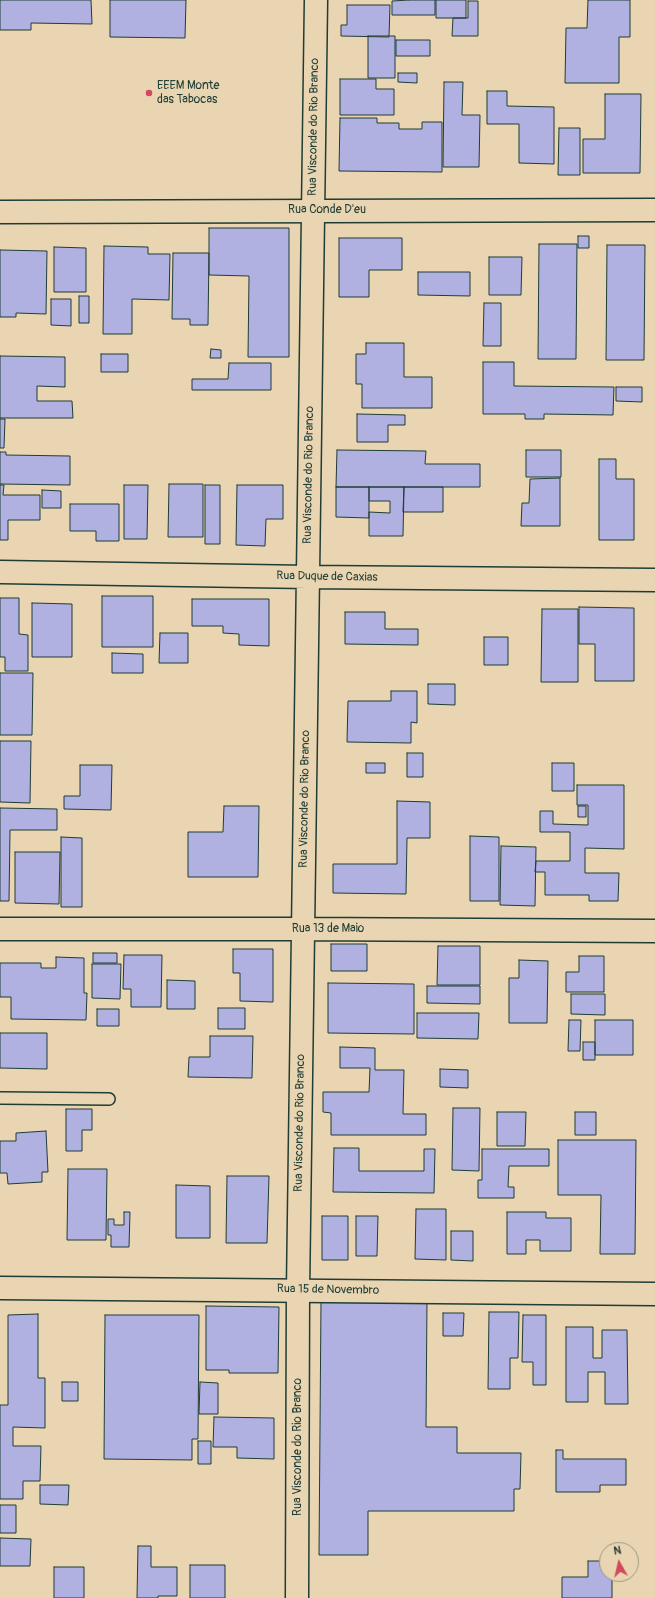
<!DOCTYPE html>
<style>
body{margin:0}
#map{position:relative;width:655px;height:1598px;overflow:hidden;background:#ead5b3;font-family:Pangolin,sans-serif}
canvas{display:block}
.north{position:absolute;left:599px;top:1542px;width:40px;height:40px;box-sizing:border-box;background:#ead5b3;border:1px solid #999880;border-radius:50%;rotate:352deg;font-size:11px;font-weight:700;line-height:16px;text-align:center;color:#1f3d34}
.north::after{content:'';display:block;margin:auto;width:14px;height:18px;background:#d1495b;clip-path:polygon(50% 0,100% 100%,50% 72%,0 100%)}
</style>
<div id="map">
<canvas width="655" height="1598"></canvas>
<div class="north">N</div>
</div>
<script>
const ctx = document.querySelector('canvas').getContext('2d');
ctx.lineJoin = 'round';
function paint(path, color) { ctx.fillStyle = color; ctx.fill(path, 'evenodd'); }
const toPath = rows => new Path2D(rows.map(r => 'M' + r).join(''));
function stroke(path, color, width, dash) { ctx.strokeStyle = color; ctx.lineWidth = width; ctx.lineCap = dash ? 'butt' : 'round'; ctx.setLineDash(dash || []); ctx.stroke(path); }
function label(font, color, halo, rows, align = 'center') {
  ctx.font = font + ' Pangolin,sans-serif'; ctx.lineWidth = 3.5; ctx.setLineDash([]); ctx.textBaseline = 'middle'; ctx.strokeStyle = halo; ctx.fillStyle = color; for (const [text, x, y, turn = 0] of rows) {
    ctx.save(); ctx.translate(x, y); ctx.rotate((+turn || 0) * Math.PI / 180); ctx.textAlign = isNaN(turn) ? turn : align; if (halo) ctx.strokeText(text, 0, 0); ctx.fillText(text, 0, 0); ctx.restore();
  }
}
const building = toPath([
 [0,0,91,0,92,24,31,23,31,30,0,30,0,0],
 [110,0,186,0,185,38,110,37,110,0],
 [409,0,435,0,435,15,392,15,392,1,409,0],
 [436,0,466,0,466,18,436,18,436,0],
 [588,0,630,0,630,37,619,37,619,83,565,83,566,28,587,28,588,0],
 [468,1,478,1,478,36,452,36,453,18,468,18,468,1],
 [347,5,390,5,389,37,341,36,341,25,347,25,347,5],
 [368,36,395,36,395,78,368,78,368,36],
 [396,40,430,40,430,56,396,56,396,40],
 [398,73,417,73,417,83,398,82,398,73],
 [340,79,376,79,376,89,394,89,394,115,340,115,340,79],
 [444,82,463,82,462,115,480,115,479,167,443,167,444,82],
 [487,91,507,91,507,106,554,107,554,164,519,163,519,124,487,124,487,91],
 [605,94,641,94,640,173,583,173,583,139,605,139,605,94],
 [340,118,377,118,377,123,399,123,399,129,422,129,422,122,442,122,442,172,339,171,340,118],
 [559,128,580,128,580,175,558,175,559,128],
 [209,228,289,228,289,357,248,357,249,276,209,275,209,228],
 [578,236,589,236,589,248,578,248,578,236],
 [339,238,402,238,402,270,369,270,369,297,339,297,339,238],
 [539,244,577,244,576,359,538,359,539,244],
 [607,245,645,245,644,360,606,360,607,245],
 [104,246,148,247,148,254,170,254,169,300,132,299,132,334,103,334,104,246],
 [54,247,86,248,86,292,54,292,54,247],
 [0,250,47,251,46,314,16,313,16,317,0,317,0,250],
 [173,253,209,253,208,325,190,325,190,319,172,319,173,253],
 [489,257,522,257,521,295,489,295,489,257],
 [418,272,470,272,470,296,418,295,418,272],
 [79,296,89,296,89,323,79,323,79,296],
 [51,299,71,299,71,326,51,325,51,299],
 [484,303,501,303,501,346,483,346,484,303],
 [366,343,404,343,404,377,432,377,432,408,362,408,362,384,356,384,356,354,366,354,366,343],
 [211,349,221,350,221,358,210,358,211,349],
 [101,354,128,354,128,372,101,372,101,354],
 [0,356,65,357,65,387,37,386,37,401,72,401,73,418,0,418,0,356],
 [483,362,514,362,514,386,614,387,613,415,544,414,544,419,525,419,525,414,483,414,483,362],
 [229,363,271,363,271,390,192,390,192,379,228,379,229,363],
 [616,387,642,387,642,402,616,401,616,387],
 [357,414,405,415,405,425,388,425,388,442,357,442,357,414],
 [0,419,5,419,4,448,0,448,0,419],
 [337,450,426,451,425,464,480,464,480,487,336,487,337,450],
 [526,450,561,450,561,477,526,477,526,450],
 [0,452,6,452,6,455,70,456,70,485,0,484,0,452],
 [599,459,616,459,616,479,634,479,634,540,599,540,599,459],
 [560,478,560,526,521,526,522,503,529,503,530,479,560,478],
 [169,484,203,484,203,537,168,537,169,484],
 [0,485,4,485,3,495,40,495,40,520,8,520,8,540,0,540,0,485],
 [124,485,148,485,147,539,124,539,124,485],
 [205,485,220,485,220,544,205,544,205,485],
 [237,485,283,485,283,519,266,519,265,546,236,545,237,485],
 [336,487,369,487,369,518,336,517,336,487],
 [369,487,404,487,403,536,369,536,369,512,390,513,390,501,369,501,369,487],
 [404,487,443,487,443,512,403,512,404,487],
 [42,490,61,491,61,508,42,508,42,490],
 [70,504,119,504,119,541,96,541,96,531,70,531,70,504],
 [102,596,153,596,153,647,102,647,102,596],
 [0,598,19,598,19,634,28,635,28,671,5,671,5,657,0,657,0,598],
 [192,599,269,599,269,646,239,645,239,634,223,633,223,626,192,626,192,599],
 [32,603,72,604,72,657,32,657,32,603],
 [579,607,634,608,634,681,595,681,595,644,579,644,579,607],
 [542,609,578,609,578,682,541,682,542,609],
 [345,612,385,612,385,629,418,629,418,645,345,644,345,612],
 [160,633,188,633,188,663,159,663,160,633],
 [484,637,508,637,508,665,484,665,484,637],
 [112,653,143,654,143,673,112,673,112,653],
 [0,673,33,673,32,735,0,735,0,673],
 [428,684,455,684,455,705,428,704,428,684],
 [391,691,417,691,417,723,411,722,411,743,347,742,348,701,391,701,391,691],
 [0,741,31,741,30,803,0,802,0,741],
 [407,753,423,753,423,777,407,777,407,753],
 [366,763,385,763,385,773,366,773,366,763],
 [552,763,574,763,574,791,552,791,552,763],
 [80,765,112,765,111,810,64,809,64,796,80,796,80,765],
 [577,785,624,785,624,849,585,848,585,873,619,873,618,901,589,901,589,895,545,895,545,872,535,872,536,861,570,861,570,832,540,832,540,811,553,811,553,824,588,825,588,805,577,805,577,785],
 [397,801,430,802,430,838,407,838,406,894,333,893,333,864,397,864,397,801],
 [224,806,259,806,258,877,188,877,188,832,223,832,224,806],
 [578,806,586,806,586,817,578,817,578,806],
 [0,808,57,809,57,830,10,830,9,901,0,901,0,808],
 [470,836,499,837,499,901,470,901,470,836],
 [61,837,82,838,82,907,61,907,61,837],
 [501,846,536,847,535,906,500,905,501,846],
 [15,852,60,852,59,904,15,903,15,852],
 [331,944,367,944,367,971,331,971,331,944],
 [438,946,480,946,480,985,437,985,438,946],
 [233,949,273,949,273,1002,240,1001,240,973,233,973,233,949],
 [93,953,117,953,117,963,93,963,93,953],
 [124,955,162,955,161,1007,131,1007,131,989,123,989,124,955],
 [579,956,604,956,604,992,566,992,566,972,579,972,579,956],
 [56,957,84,958,84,993,87,993,86,1020,11,1019,11,997,0,997,0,963,41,963,41,968,56,968,56,957],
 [519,960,548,961,547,1023,509,1023,509,978,519,978,519,960],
 [92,964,121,964,120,999,92,998,92,964],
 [167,980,195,981,195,1009,167,1009,167,980],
 [328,983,414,984,414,1034,328,1033,328,983],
 [427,986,480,986,480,1004,427,1003,427,986],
 [571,994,605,994,605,1015,571,1014,571,994],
 [218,1008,245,1008,245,1029,218,1029,218,1008],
 [97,1009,119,1009,119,1026,97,1026,97,1009],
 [417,1013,479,1013,478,1039,417,1038,417,1013],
 [569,1020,581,1020,580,1051,568,1051,569,1020],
 [595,1020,633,1020,633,1055,595,1055,595,1020],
 [0,1033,47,1033,47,1069,0,1068,0,1033],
 [210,1036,253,1036,252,1078,188,1077,189,1057,210,1057,210,1036],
 [583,1042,595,1042,595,1060,583,1060,583,1042],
 [340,1047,375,1048,375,1070,404,1070,403,1114,426,1114,426,1135,331,1135,331,1113,323,1112,323,1092,369,1092,370,1068,340,1068,340,1047],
 [440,1069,468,1070,468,1088,440,1087,440,1069],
 [453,1108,480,1108,479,1171,452,1170,453,1108],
 [66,1109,92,1109,92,1130,82,1130,82,1151,66,1151,66,1109],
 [497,1112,526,1112,525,1146,497,1146,497,1112],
 [575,1112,596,1112,596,1135,575,1135,575,1112],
 [46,1131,48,1172,42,1172,42,1182,8,1184,7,1173,0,1173,0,1141,16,1141,16,1133,46,1131],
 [558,1140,636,1140,635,1254,600,1254,601,1195,558,1195,558,1140],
 [334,1148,359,1148,359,1171,424,1171,424,1149,435,1149,434,1193,333,1192,334,1148],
 [482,1149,549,1149,549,1166,509,1166,508,1187,514,1187,514,1198,478,1198,478,1180,482,1180,482,1149],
 [68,1169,107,1169,106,1240,67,1240,68,1169],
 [227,1176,269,1176,267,1243,226,1243,227,1176],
 [176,1185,210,1186,210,1238,176,1238,176,1185],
 [416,1209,446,1209,446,1260,415,1259,416,1209],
 [124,1212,130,1212,129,1247,111,1247,111,1235,108,1235,108,1219,114,1219,114,1225,124,1225,124,1212],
 [507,1212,546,1212,546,1218,571,1218,571,1251,540,1251,540,1240,526,1240,526,1254,507,1254,507,1212],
 [322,1216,348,1216,348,1260,322,1260,322,1216],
 [356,1216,378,1216,377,1256,356,1256,356,1216],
 [451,1231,473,1231,473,1261,451,1260,451,1231],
 [321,1300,427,1300,426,1427,457,1427,457,1453,521,1453,520,1489,514,1489,514,1511,368,1511,368,1555,319,1555,321,1300],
 [206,1306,279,1307,278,1373,229,1373,229,1370,206,1370,206,1306],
 [489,1312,519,1312,518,1358,510,1358,510,1389,488,1389,489,1312],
 [443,1313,464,1313,463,1336,443,1336,443,1313],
 [38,1314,38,1378,45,1378,45,1428,13,1427,13,1446,41,1446,40,1481,23,1481,23,1499,0,1499,0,1405,8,1405,8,1315,38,1314],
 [105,1315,199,1315,198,1439,192,1439,192,1460,104,1459,105,1315],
 [523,1315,546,1315,546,1385,533,1385,533,1362,522,1362,523,1315],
 [566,1327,593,1327,593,1358,602,1358,602,1330,627,1330,628,1404,605,1404,605,1372,588,1372,588,1402,566,1402,566,1327],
 [62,1382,78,1382,78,1401,62,1401,62,1382],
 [200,1382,218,1383,218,1414,199,1414,200,1382],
 [214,1417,274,1418,274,1459,237,1458,237,1447,213,1447,214,1417],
 [198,1441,211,1441,211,1464,198,1464,198,1441],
 [556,1450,563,1450,563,1459,626,1459,626,1485,600,1485,600,1492,556,1492,556,1450],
 [40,1485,69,1485,68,1505,40,1504,40,1485],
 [0,1505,16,1505,16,1533,0,1533,0,1505],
 [0,1538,31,1539,30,1566,0,1566,0,1538],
 [138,1546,151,1546,151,1567,177,1567,177,1596,158,1596,158,1598,137,1598,138,1546],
 [588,1561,607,1561,607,1574,612,1574,612,1598,562,1598,562,1577,588,1577,588,1561],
 [190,1565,225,1565,225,1598,190,1598,190,1565],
 [54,1567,84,1567,84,1598,54,1598,54,1567]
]);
paint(building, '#b0b0e1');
stroke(building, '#1f3d34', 1);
const lane = toPath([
 [0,1098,109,1099]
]);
const street = toPath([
 [0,572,308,577,655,580],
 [0,929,303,929,655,931],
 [297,1598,298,1290,316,0]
]);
const secondary = toPath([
 [0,212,655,210],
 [0,1288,655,1294]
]);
stroke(lane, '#1f3d34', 14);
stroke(street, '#1f3d34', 25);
stroke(secondary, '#1f3d34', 25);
stroke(lane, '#ead5b3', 11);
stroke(street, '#ead5b3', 22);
stroke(secondary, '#ead5b3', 22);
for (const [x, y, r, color] of [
 [149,93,4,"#d1495b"]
]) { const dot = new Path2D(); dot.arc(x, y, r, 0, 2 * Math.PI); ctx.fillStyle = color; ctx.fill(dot); stroke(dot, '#ead5b3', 1.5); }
label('12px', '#1f3d34', '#ead5b3', [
 ["EEEM Monte",157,86],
 ["das Tabocas",157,100]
], 'left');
label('12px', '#1f3d34', '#ead5b3', [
 ["Rua Visconde do Rio Branco",314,127,-89],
 ["Rua Conde D'eu",327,210],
 ["Rua Visconde do Rio Branco",309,475,-89],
 ["Rua Duque de Caxias",327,577,1],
 ["Rua Visconde do Rio Branco",305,799,-89],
 ["Rua 13 de Maio",328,929],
 ["Rua Visconde do Rio Branco",300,1123,-89],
 ["Rua 15 de Novembro",328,1290,1],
 ["Rua Visconde do Rio Branco",298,1447,-90]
]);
</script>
